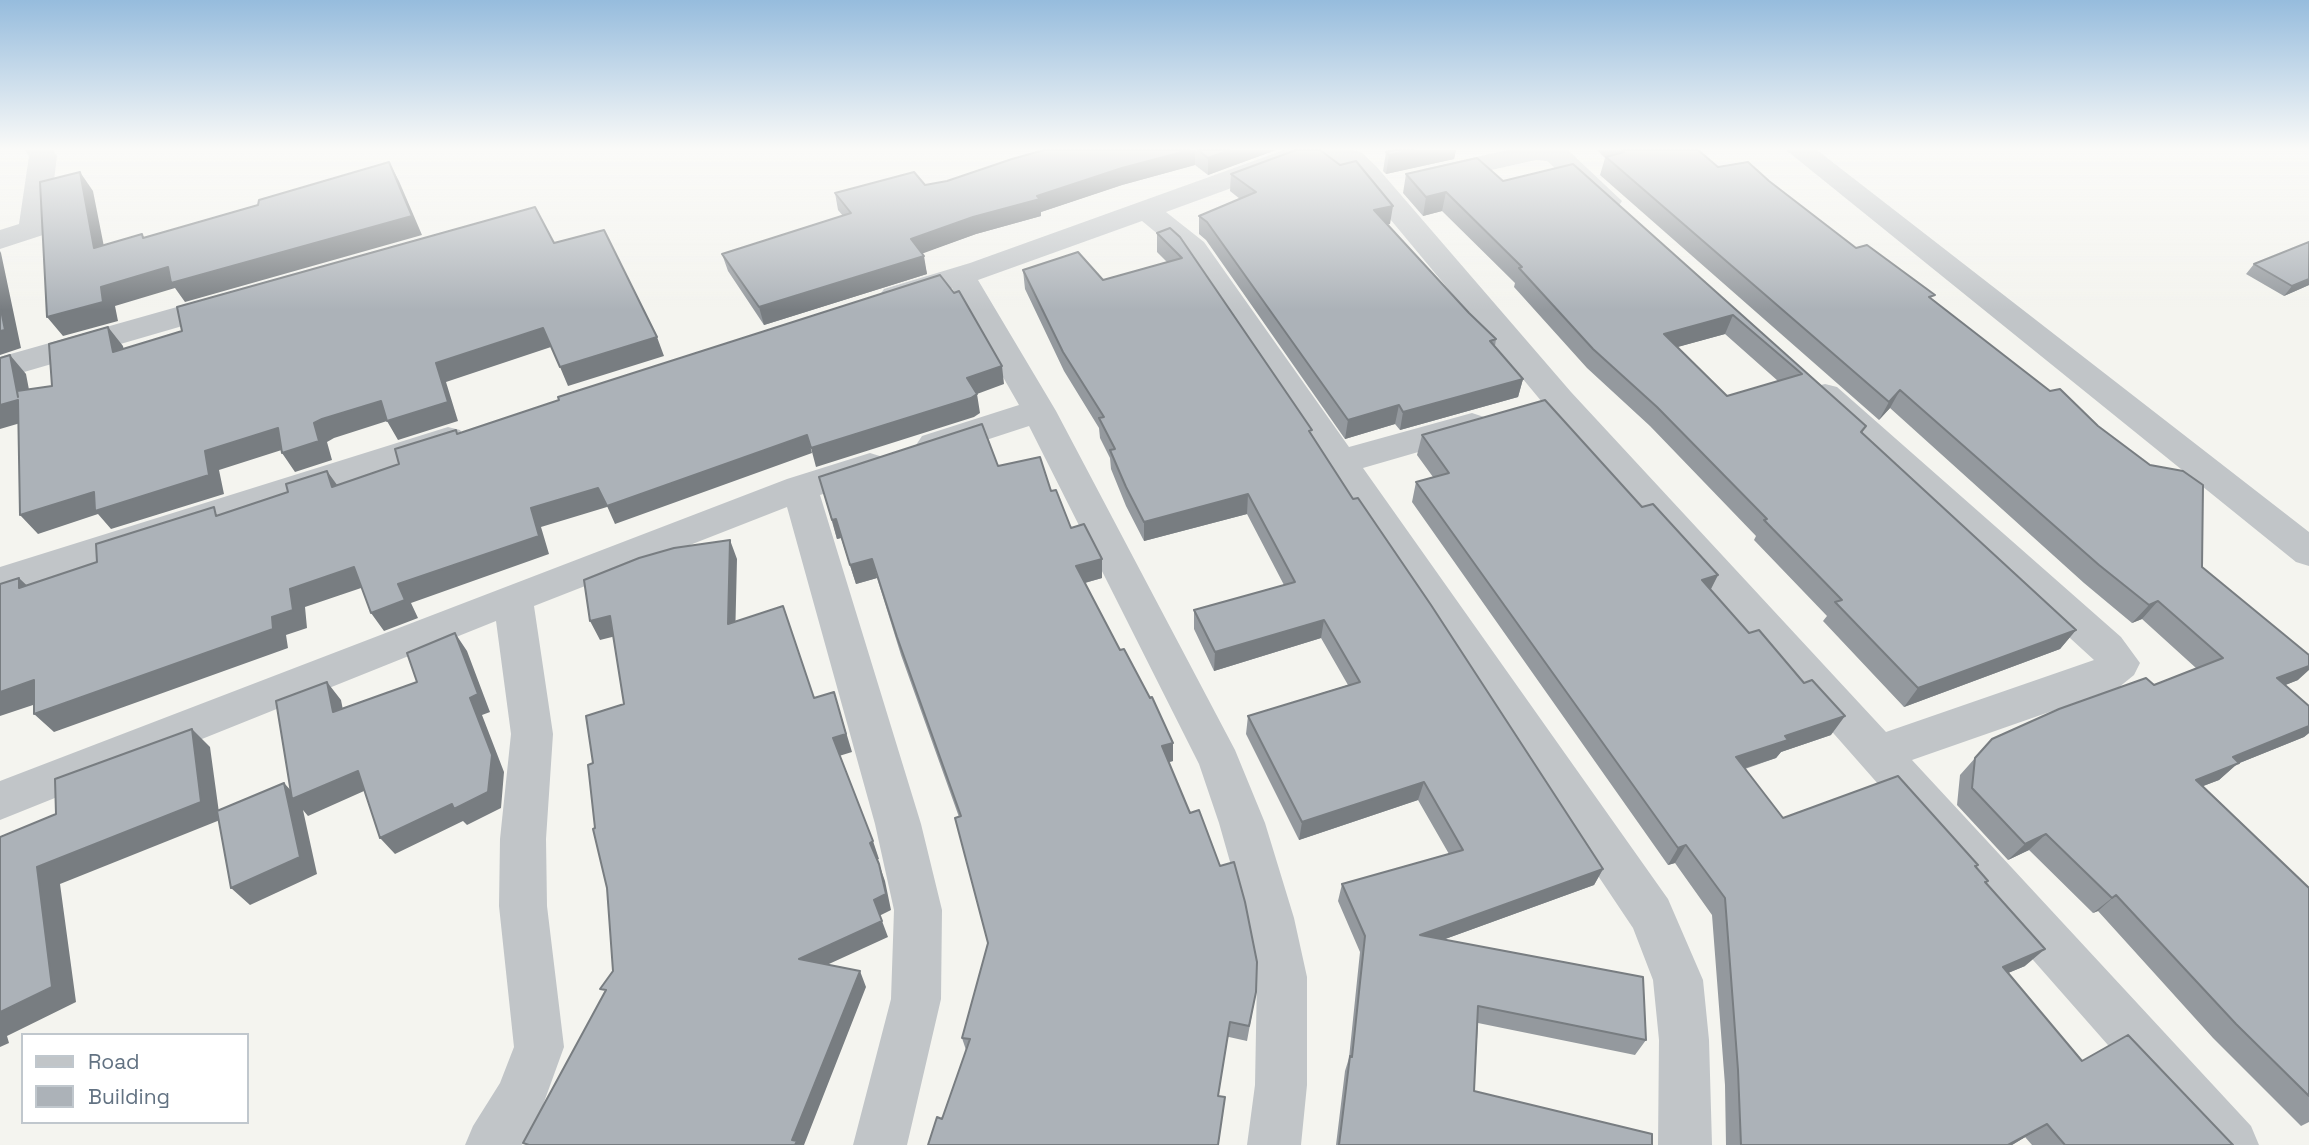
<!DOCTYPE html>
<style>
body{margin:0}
#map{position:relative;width:2309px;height:1145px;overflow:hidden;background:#f4f4ef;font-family:"Space Grotesk",sans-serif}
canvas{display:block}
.legend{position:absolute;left:21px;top:1033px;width:228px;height:91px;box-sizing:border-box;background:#fff;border:2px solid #c0c7cd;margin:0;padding:9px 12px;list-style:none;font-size:21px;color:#627282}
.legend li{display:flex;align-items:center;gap:14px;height:35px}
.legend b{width:35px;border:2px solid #c0c7cd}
</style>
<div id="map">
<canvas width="2309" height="1145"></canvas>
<ul class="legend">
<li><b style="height:9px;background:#c1c5c8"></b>Road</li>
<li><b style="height:19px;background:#acb2b8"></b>Building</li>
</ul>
</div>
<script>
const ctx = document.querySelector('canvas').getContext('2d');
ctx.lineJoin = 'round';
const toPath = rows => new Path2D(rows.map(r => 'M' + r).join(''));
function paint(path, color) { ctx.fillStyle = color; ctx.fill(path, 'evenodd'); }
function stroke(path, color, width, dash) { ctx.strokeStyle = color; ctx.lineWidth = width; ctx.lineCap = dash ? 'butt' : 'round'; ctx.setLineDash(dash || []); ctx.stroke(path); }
paint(toPath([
 [25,150,53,150,57,156,48,229,43,235,0,249,0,230,19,224,29,156,25,150],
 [1284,150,1354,150,1362,153,1376,166,1571,392,1886,732,2094,660,1813,403,1808,395,1813,387,1825,384,1837,387,2121,637,2140,663,2134,675,2118,688,1912,760,2251,1126,2259,1145,2196,1145,1547,408,1356,178,1342,165,1319,156,1166,212,1204,242,1349,447,1472,413,1484,417,1489,425,1484,433,1363,468,1668,899,1703,980,1709,1040,1712,1145,1658,1145,1659,1040,1653,980,1633,928,1182,254,1142,221,978,280,1056,411,1235,750,1265,823,1294,918,1307,977,1307,1085,1301,1145,1247,1145,1255,1085,1257,977,1246,918,1219,823,1199,764,1029,426,934,457,922,454,916,445,922,436,1019,405,952,288,895,306,884,303,879,296,884,289,970,263,1284,150],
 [1508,150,1568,150,1622,201,1618,207,1608,210,1598,207,1547,161,1536,160,1433,183,1423,181,1419,175,1423,169,1508,150],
 [1786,150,1817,150,2309,532,2309,566,2296,562,1786,150],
 [230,292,241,295,246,302,241,309,0,379,0,357,230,292],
 [448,427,460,430,466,439,460,448,0,597,0,567,448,427],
 [870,453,883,457,888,466,883,475,820,495,921,824,942,910,941,999,907,1145,853,1145,891,999,894,910,875,824,787,507,534,606,553,734,546,839,547,906,564,1047,539,1116,522,1145,465,1145,473,1126,500,1083,514,1047,499,906,500,839,511,734,496,621,0,820,0,781,787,479,870,453]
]), '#c1c5c8');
paint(toPath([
 [1044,150,1276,150,1208,175,1195,165,1122,185,1041,212,1041,216,976,234,922,253,927,274,764,325,728,271,722,254,843,216,838,210,835,193,925,185,947,181],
 [1388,150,1456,150,1454,159,1386,174,1383,171,1386,152,1389,152],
 [1597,150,1698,150,1718,167,1769,181,1856,248,1932,299,2202,567,2298,680,2285,685,2309,706,2309,733,2304,737,2237,764,2219,780,2203,786,2309,888,2309,1122,2301,1126,2213,1038,2098,911,2093,913,2029,850,2008,860,1957,805,1960,775,1992,739,2154,685,2196,668,2142,619,2132,623,2084,583,1890,408,1879,420,1600,175,1605,158],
 [1573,164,1866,426,1862,433,2076,630,2060,649,1904,707,1823,621,1827,616,1754,540,1756,536,1650,426,1587,368,1514,287,1515,283,1442,211,1423,216,1403,193,1406,174,1503,181],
 [1725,334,1778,381,1727,396,1677,347],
 [1231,174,1390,224,1387,224,1469,313,1496,339,1495,346,1523,379,1518,397,1400,430,1395,424,1345,439,1206,240,1199,234,1199,216,1240,199,1230,191],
 [1170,228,1312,435,1353,499,1603,869,1594,885,1445,939,1646,1040,1635,1055,1478,1023,1474,1091,1652,1145,1336,1145,1345,1071,1349,1058,1360,952,1338,901,1342,884,1449,854,1418,800,1299,840,1246,734,1248,716,1348,685,1321,638,1214,671,1194,629,1194,610,1284,585,1247,514,1144,541,1126,506,1111,469,1110,458,1100,438,1099,428,1064,371,1025,289,1023,270,1103,280,1167,262,1157,252,1157,233],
 [2254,264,2309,285,2284,296,2246,274],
 [1422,435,1642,507,1718,575,1710,590,1831,735,1781,752,1776,758,1745,769,1783,818,1976,867,1988,881,1986,883,2025,966,2008,973,2082,1061,2233,1145,2032,1145,2025,1137,2012,1145,1726,1145,1725,1085,1712,915,1675,863,1668,865,1412,502,1416,482,1433,477,1417,455],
 [998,466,1051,491,1071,528,1102,559,1102,578,1085,583,1120,650,1173,743,1173,761,1169,762,1256,992,1247,1041,1229,1037,942,1119,966,1050,962,1038,988,944,955,818,959,817,901,655,877,578,856,584,841,538,837,539,819,477]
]), '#94999e');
paint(toPath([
 [1190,150,1195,150,1195,165,1122,185,1041,212,1041,216,976,234,913,257,911,239,973,217,1122,168],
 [1230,150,1276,150,1208,175,1208,158],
 [1413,150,1456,150,1454,159,1386,174,1389,155],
 [389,162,399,181,422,235,185,302,175,288,115,306,118,321,63,336,47,317,101,287],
 [80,172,93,191,108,267,94,248],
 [1446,192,1442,211,1423,216,1426,197],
 [1393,206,1390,224,1372,228,1374,210],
 [0,251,1,253,21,348,0,355],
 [924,256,927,274,764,325,759,307],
 [2309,279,2309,285,2284,296,2292,286],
 [1733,315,1725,334,1656,353,1664,334],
 [108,327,123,346,128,371,113,352],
 [543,328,551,347,446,382,458,421,398,440,387,421,334,438,327,442,332,460,295,472,282,453,314,423,436,363],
 [657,337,664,356,568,386,560,367],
 [10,355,26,374,34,416,18,397],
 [1002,366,1004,384,977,394,980,413,974,417,816,467,811,448,967,378],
 [1523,379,1518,397,1400,430,1403,412],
 [1900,390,1890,408,1879,420,1889,402],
 [18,400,34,419,0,429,0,405],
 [1399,405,1395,424,1345,439,1348,420],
 [278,428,291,447,219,470,224,494,111,529,98,514,38,534,20,515,205,451],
 [807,435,812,453,615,524,607,506],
 [327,471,340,489,332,487],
 [598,488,607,507,541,527,549,554,411,603,418,618,384,631,371,613,398,584,531,508],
 [1248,494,1247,514,1144,541,1144,522],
 [836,519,841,538,837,539,832,520],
 [730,540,737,559,735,642,728,624],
 [872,559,877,578,856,584,850,565],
 [1102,559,1102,578,1077,585,1076,566],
 [354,567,367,586,305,607,307,628,286,635,288,648,54,732,34,714,272,617,290,589],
 [1718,575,1708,595,1702,580],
 [19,578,38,596,19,588],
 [2158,601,2142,619,2132,623,2149,605],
 [610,616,620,635,600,640,590,621],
 [1324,620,1321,638,1214,671,1215,652],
 [2076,630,2060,649,1904,707,1918,688],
 [455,633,467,651,490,712,482,715,504,772,501,808,467,825,463,821,395,854,380,838,470,698],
 [2309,666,2309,670,2298,680,2258,696,2277,678],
 [34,680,54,698,0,716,0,692],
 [327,682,341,700,347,730,333,712],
 [834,692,852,752,839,756,833,738],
 [1845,716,1831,735,1781,752,1776,758,1724,775,1736,757,1785,736],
 [2309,726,2309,733,2304,737,2237,764,2219,780,2177,796,2196,780,2233,757],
 [192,729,210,747,220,820,60,884,76,1002,7,1036,9,1043,0,1047,0,1012,37,867],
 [1173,743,1173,761,1162,764,1162,746],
 [358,771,373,787,308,816,303,810,317,874,250,905,231,888,284,783,297,797],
 [1424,782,1418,800,1299,840,1302,822],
 [2046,834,2029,850,2008,860,2025,844],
 [873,841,879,859,876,860,870,843],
 [1686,845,1675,863,1668,865,1678,848],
 [879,864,885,881,891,910,879,916,874,900],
 [1603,869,1594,885,1415,950,1420,935],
 [2116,895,2098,911,2093,913,2112,898],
 [882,921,888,937,807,974,799,959],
 [2045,949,2025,966,1984,983,2003,967],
 [860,971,866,987,804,1145,795,1145,792,1140],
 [2047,1124,2012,1145,2008,1145]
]), '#787d81');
const building = toPath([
 [1044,150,1190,150,1122,168,1037,196,1040,199,973,217,911,239,924,256,759,307,722,254,851,213,835,193,914,172,925,185,947,181,1012,159,1044,150],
 [1198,150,1230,150,1208,158,1198,150],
 [1296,150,1320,150,1340,165,1356,161,1393,206,1374,210,1469,313,1496,339,1490,341,1523,379,1403,412,1399,405,1348,420,1207,222,1199,216,1256,192,1231,174,1296,150],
 [1395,150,1413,150,1389,155,1386,152,1395,150],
 [1622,150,1698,150,1718,167,1748,162,1769,181,1856,248,1867,245,1935,295,1929,297,2050,391,2060,389,2098,426,2150,465,2183,471,2203,485,2202,567,2309,655,2309,666,2277,678,2309,706,2309,726,2233,757,2239,763,2196,780,2309,888,2309,1096,2236,1024,2116,895,2112,898,2046,834,2025,844,1972,788,1975,758,1992,739,2059,709,2146,678,2154,685,2223,658,2158,601,2149,605,2099,565,1900,390,1889,402,1606,157,1624,152,1622,150],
 [1477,158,1503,181,1573,164,1866,426,1861,432,2076,630,1918,688,1835,602,1842,600,1764,520,1767,519,1657,407,1593,349,1519,268,1522,267,1446,192,1426,197,1406,174,1477,158],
 [1733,315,1802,374,1727,396,1664,334,1733,315],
 [389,162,412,216,171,283,168,267,101,287,103,302,47,317,40,182,80,172,94,248,142,234,143,238,258,205,259,200,389,162],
 [535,207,554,243,604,230,657,337,560,367,543,328,436,363,448,402,387,421,381,401,322,419,314,423,319,441,282,453,278,428,205,451,209,475,95,511,94,492,20,515,18,400,0,405,0,358,10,355,18,397,17,391,52,386,49,344,108,327,113,352,182,331,177,307,535,207],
 [1170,228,1180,237,1312,430,1309,431,1353,499,1358,498,1431,605,1603,869,1420,935,1643,977,1646,1040,1478,1006,1474,1091,1652,1134,1652,1145,1339,1145,1350,1056,1352,1057,1365,936,1342,884,1463,850,1424,782,1302,822,1248,716,1360,682,1324,620,1215,652,1194,610,1295,582,1248,494,1144,522,1126,487,1110,450,1115,449,1099,418,1104,417,1063,352,1023,270,1078,252,1103,280,1182,258,1157,233,1170,228],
 [2309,242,2309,279,2292,286,2254,264,2309,242],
 [940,275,954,293,959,291,1002,366,967,378,977,394,971,398,811,448,807,435,607,506,598,488,531,508,539,536,398,584,405,600,371,613,354,567,290,589,293,610,272,617,273,629,34,714,34,680,0,692,0,584,19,578,19,588,97,562,96,544,214,507,216,516,288,492,286,484,327,471,332,487,399,464,395,449,456,430,457,434,559,400,558,397,940,275],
 [0,305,5,330,0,331,0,305],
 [1545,400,1642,507,1653,504,1718,575,1702,580,1749,633,1759,630,1804,683,1812,680,1845,716,1785,736,1788,740,1736,757,1783,818,1898,776,1978,865,1975,866,1988,881,1985,882,2045,949,2003,967,2082,1061,2128,1035,2233,1145,2065,1145,2047,1124,2008,1145,1741,1145,1738,1070,1725,898,1686,845,1678,848,1416,482,1449,473,1422,435,1545,400],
 [982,424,998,466,1040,457,1051,491,1056,490,1071,528,1084,524,1102,559,1076,566,1120,650,1124,649,1150,698,1152,697,1173,743,1162,746,1190,813,1199,810,1220,866,1234,862,1245,902,1257,962,1256,992,1249,1026,1230,1022,1218,1096,1225,1097,1218,1145,928,1145,937,1117,942,1119,970,1039,962,1038,988,943,955,818,961,816,897,637,872,559,850,565,836,519,832,520,819,477,982,424],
 [730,540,728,624,783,606,814,698,834,692,846,734,833,738,873,841,870,843,879,864,886,894,874,900,882,921,799,959,860,971,792,1140,797,1141,795,1145,529,1145,523,1143,606,990,600,989,613,971,607,888,593,829,595,828,588,765,593,763,586,716,624,704,610,616,590,621,584,580,639,558,674,548,730,540],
 [455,633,478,694,470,698,492,755,488,792,454,809,452,804,380,838,358,771,292,799,276,701,327,682,333,712,417,682,407,653,455,633],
 [192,729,201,802,37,867,52,987,0,1012,0,837,56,814,55,779,192,729],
 [284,783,300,857,231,888,217,811,284,783]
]);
paint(building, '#acb2b8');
stroke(building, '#787d81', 2);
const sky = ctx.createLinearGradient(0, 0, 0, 310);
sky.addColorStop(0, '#96bcdd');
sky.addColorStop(0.48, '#fafaf8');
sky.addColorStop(1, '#fafaf800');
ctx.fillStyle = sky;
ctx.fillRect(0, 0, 2309, 310);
</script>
